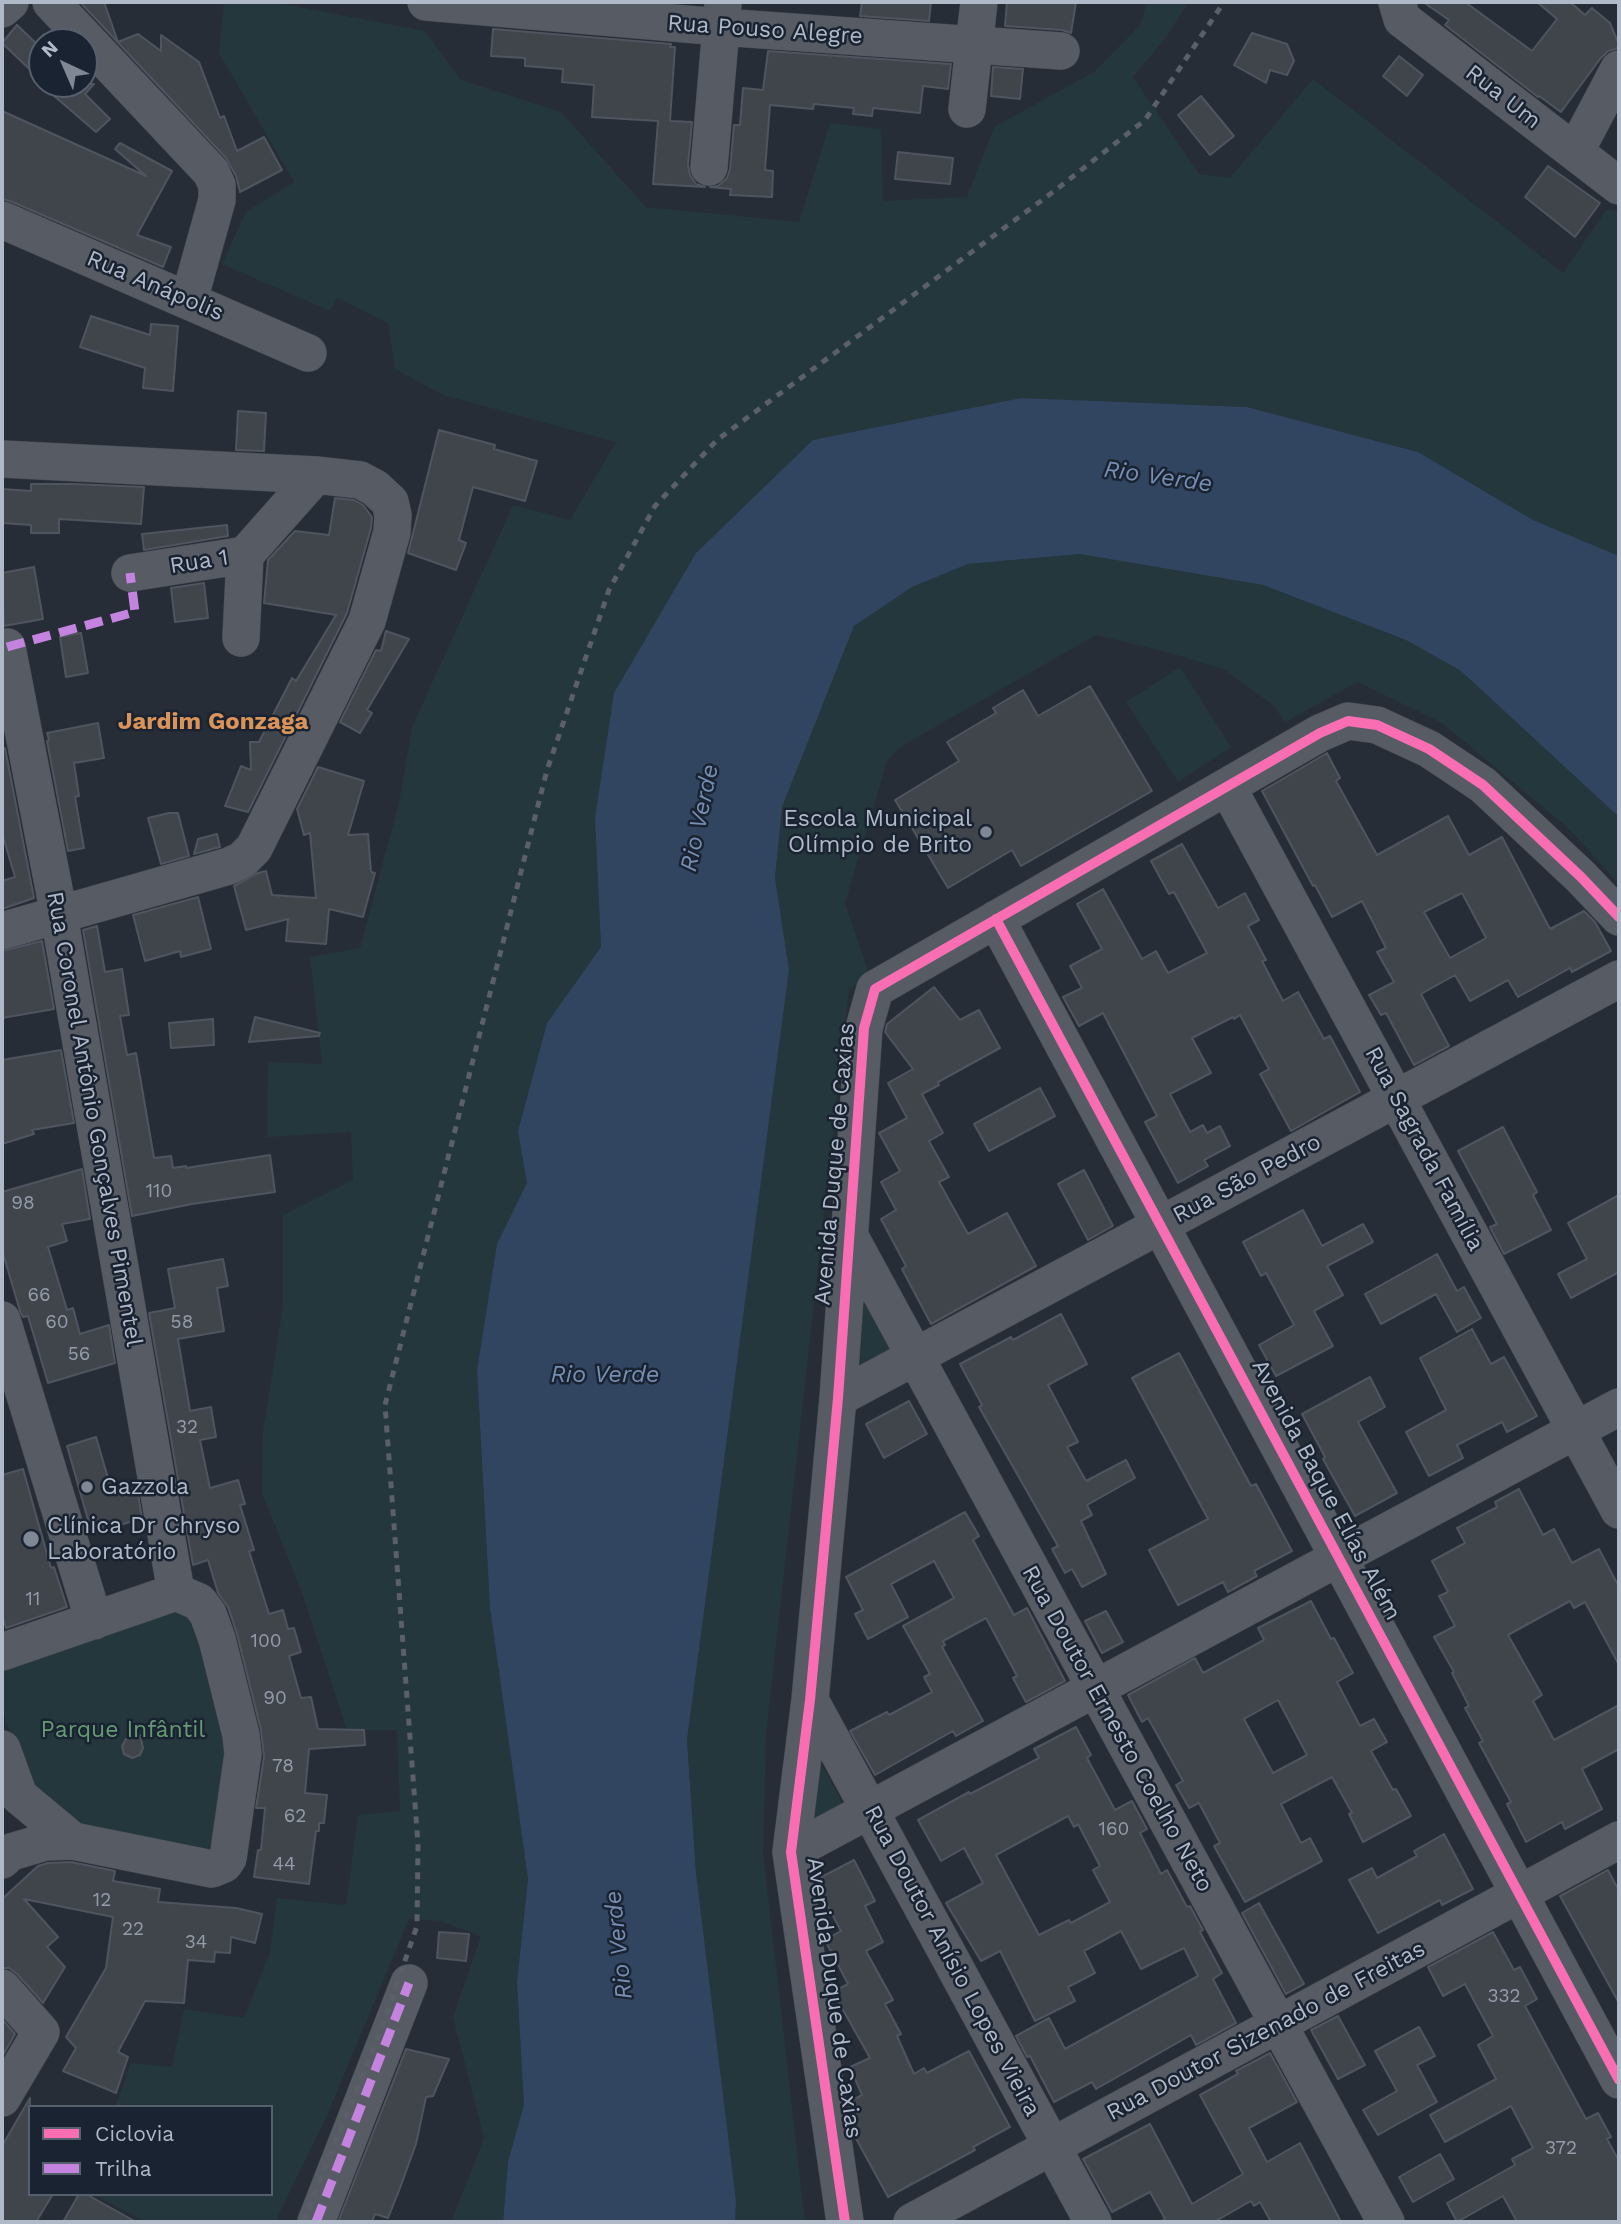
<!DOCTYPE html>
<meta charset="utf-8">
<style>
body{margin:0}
#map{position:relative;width:1621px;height:2224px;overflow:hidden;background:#272d36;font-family:"Work Sans",sans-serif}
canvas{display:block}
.frame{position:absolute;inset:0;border:4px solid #b0b9c8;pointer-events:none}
.legend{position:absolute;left:28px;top:2105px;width:245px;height:91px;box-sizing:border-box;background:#1a2331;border:2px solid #565f6d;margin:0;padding:9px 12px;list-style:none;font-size:21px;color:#b0b9c8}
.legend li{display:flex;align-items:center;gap:14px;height:35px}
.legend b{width:35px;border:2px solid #565f6d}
.north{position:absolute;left:28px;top:28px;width:70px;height:70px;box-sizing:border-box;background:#1a2331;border:2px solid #565f6d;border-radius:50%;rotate:316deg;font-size:19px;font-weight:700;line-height:28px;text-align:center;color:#b0b9c8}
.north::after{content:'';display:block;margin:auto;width:24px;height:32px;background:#808895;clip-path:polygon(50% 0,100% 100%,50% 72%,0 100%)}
</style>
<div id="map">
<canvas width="1621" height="2224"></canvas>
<div class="frame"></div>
<ul class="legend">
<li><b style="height:9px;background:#f96db3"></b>Ciclovia</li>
<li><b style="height:9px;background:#c483df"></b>Trilha</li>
</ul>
<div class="north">N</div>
</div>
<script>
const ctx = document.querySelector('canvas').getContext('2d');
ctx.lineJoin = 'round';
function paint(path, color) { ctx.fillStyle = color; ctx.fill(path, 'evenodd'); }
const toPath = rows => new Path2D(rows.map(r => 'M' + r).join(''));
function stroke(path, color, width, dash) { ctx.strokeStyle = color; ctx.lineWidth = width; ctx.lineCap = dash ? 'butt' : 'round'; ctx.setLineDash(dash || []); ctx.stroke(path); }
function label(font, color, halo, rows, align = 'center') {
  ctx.font = font + ' "Work Sans",sans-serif'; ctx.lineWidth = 5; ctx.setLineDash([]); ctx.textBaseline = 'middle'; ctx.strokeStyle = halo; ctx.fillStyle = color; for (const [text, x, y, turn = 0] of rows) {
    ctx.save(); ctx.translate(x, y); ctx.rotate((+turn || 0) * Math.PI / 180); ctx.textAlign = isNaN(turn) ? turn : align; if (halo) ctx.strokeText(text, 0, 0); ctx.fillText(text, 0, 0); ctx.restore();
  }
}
paint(toPath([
 [224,2,273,2,425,31,461,80,561,112,646,207,799,222,830,123,881,129,883,201,967,197,994,127,1094,72,1140,25,1147,2,1188,2,1167,36,1133,77,1199,174,1230,178,1313,79,1563,273,1607,209,1619,212,1619,556,1533,520,1418,452,1247,407,1021,398,813,440,595,818,601,947,547,1023,518,1131,528,1183,497,1244,477,1370,490,1608,528,1879,517,1982,524,2105,508,2161,503,2222,451,2222,484,2138,453,2017,481,1936,440,1921,409,1919,326,2118,275,2222,147,2222,92,2194,271,2194,271,2107,115,2107,131,2063,172,2067,184,2009,244,2018,270,1952,277,1898,346,1905,358,1815,400,1811,397,1730,347,1730,301,1590,262,1493,263,1432,283,1306,283,1215,353,1180,351,1132,267,1137,268,1062,322,1064,310,957,360,948,399,803,412,727,513,505,570,520,616,442,443,395,395,369,388,323,337,298,330,311,222,264,246,212,294,182,219,53],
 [1080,554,1263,585,1406,640,1461,671,1619,817,1619,884,1568,828,1442,723,1358,682,1285,722,1273,705,1223,669,1170,653,1096,635,900,747,887,761,845,903,870,977,849,989,766,1735,763,1852,805,2222,735,2222,736,2201,696,1873,687,1740,789,970,775,878,782,807,854,626,912,587,968,564],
 [1180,667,1231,747,1178,782,1126,702],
 [864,1292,897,1351,860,1370],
 [171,1608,185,1613,195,1621,233,1742,218,1839,207,1848,74,1824,30,1788,2,1709,2,1663],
 [819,1760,844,1805,808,1823]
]), '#24373c');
paint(toPath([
 [1021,398,1247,407,1418,452,1533,520,1619,556,1619,817,1461,671,1406,640,1263,585,1080,554,968,564,912,587,854,626,782,807,775,878,789,970,687,1740,696,1873,736,2201,735,2222,503,2222,508,2161,524,2105,517,1982,528,1879,490,1608,477,1370,497,1244,527,1183,518,1131,547,1023,601,947,595,818,614,693,696,553,813,440]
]), '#324560');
const building = toPath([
 [80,2,104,2,118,42,138,34,161,51,161,35,199,62,220,118,224,116,237,151,264,137,282,170,240,192,236,176,226,158,80,2],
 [862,2,931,2,929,21,860,16,862,2],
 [1007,2,1076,2,1071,33,1062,30,1005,26,1007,2],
 [1423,2,1465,2,1532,51,1557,19,1537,2,1570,2,1585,15,1592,8,1610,23,1619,45,1618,48,1608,51,1600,59,1561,112,1539,96,1538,97,1445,25,1449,20,1423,2],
 [17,25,42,49,42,81,2,43,17,25],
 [493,29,671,44,670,47,675,47,670,121,692,122,688,165,690,175,696,184,705,187,653,184,658,121,592,117,594,85,562,82,563,69,525,66,525,58,491,56,493,29],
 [1252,33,1287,44,1294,61,1287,75,1270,70,1266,83,1234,65,1252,33],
 [768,51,951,64,948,89,923,86,920,113,873,108,872,116,853,114,854,108,814,104,813,109,770,105,765,170,773,171,772,197,730,195,731,189,710,187,718,186,727,178,730,169,734,125,740,125,743,88,763,90,768,51],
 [1399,56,1423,75,1407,96,1383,76,1399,56],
 [993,67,1023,69,1020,99,991,96,993,67],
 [63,84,94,84,85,94,110,119,96,132,53,95,63,84],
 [1201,96,1234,136,1210,155,1178,115,1201,96],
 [2,111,146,176,115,149,120,143,172,171,137,235,171,247,163,267,10,201,2,199,2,111],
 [898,152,953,158,950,184,895,179,898,152],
 [1548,166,1600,203,1575,237,1525,197,1548,166],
 [91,316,150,335,151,324,178,326,173,391,143,388,145,368,80,347,91,316],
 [238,411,266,413,264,451,236,450,238,411],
 [439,430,495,445,494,449,537,461,525,501,473,487,459,540,466,543,456,570,408,553,439,430],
 [31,484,73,484,144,487,141,524,59,519,59,533,31,533,31,525,2,523,2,489,31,491,31,484],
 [335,498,354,500,363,505,372,517,371,528,347,613,248,812,225,806,241,766,251,770,250,742,259,742,292,678,296,681,336,615,264,603,268,560,295,531,329,535,335,498],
 [227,525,228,536,144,550,142,534,227,525],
 [34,567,43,619,4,626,2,573,34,567],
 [204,583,208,618,175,622,171,588,204,583],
 [386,631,409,639,367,710,372,713,360,733,340,722,376,650,381,651,386,631],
 [81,633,88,673,66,677,60,637,81,633],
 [1090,686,1152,791,1021,866,1012,850,948,888,895,800,959,761,947,742,996,713,993,708,1023,690,1038,716,1090,686],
 [98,723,104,758,74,763,79,796,75,797,84,848,68,851,47,741,49,740,47,733,98,723],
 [5,748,34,898,2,909,2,881,15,877,2,833,2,749,5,748],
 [1327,753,1340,778,1336,781,1377,855,1448,816,1469,855,1502,837,1550,929,1584,911,1595,922,1611,951,1572,972,1570,968,1518,997,1508,980,1470,1001,1455,975,1421,994,1449,1046,1414,1065,1386,1013,1381,1015,1369,995,1394,982,1377,952,1386,948,1362,901,1332,917,1315,885,1313,886,1262,791,1327,753],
 [1462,893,1486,938,1450,958,1424,912,1462,893],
 [318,767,364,781,348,835,368,834,371,872,375,873,363,917,329,909,326,944,286,941,288,919,246,930,234,886,258,873,266,871,272,895,316,898,310,833,304,835,297,809,318,767],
 [169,813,178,813,189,856,161,864,148,818,169,813],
 [217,834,220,847,194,854,198,839,217,834],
 [1182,844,1218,908,1245,893,1259,920,1248,926,1266,960,1262,961,1283,1001,1298,992,1324,1039,1330,1036,1360,1092,1291,1131,1260,1074,1269,1069,1240,1015,1234,1019,1233,1017,1192,1038,1211,1073,1170,1094,1190,1132,1203,1125,1207,1133,1220,1126,1230,1146,1204,1160,1208,1166,1178,1183,1145,1122,1157,1116,1103,1013,1079,1026,1063,997,1082,988,1070,966,1102,949,1077,904,1103,889,1142,959,1156,951,1168,973,1207,953,1174,892,1169,894,1151,861,1182,844],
 [198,897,211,949,181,957,180,951,145,961,133,915,198,897],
 [97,926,105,972,122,969,129,1015,120,1016,127,1055,136,1053,154,1158,171,1156,173,1168,186,1166,186,1168,270,1155,275,1192,192,1204,132,1216,83,930,97,926],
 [42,941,54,1009,2,1018,2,951,42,941],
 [934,987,960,1020,979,1010,1000,1048,938,1082,939,1085,922,1094,943,1133,929,1141,949,1177,939,1182,968,1234,1007,1213,1036,1266,931,1324,902,1269,906,1266,881,1219,896,1210,881,1182,900,1171,879,1133,907,1118,888,1083,913,1069,885,1032,887,1024,934,987],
 [255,1017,320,1033,319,1036,249,1042,255,1017],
 [213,1019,214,1045,171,1048,169,1023,213,1019],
 [61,1050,74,1123,32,1130,34,1134,2,1144,2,1060,61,1050],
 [1040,1088,1055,1116,989,1151,974,1124,1040,1088],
 [1503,1127,1537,1192,1533,1195,1551,1230,1504,1254,1490,1227,1497,1224,1458,1151,1503,1127],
 [82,1169,90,1219,62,1224,67,1241,48,1247,67,1310,73,1308,80,1334,109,1325,115,1363,48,1383,28,1316,23,1317,20,1311,2,1250,2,1192,82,1169],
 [1084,1170,1113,1226,1088,1240,1058,1184,1084,1170],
 [1619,1195,1619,1272,1571,1298,1558,1274,1587,1259,1568,1223,1619,1195],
 [1303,1210,1322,1246,1363,1224,1373,1242,1327,1266,1343,1295,1314,1311,1333,1346,1276,1376,1259,1345,1294,1325,1266,1273,1261,1276,1243,1242,1303,1210],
 [1437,1254,1457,1291,1464,1287,1481,1318,1457,1332,1436,1294,1381,1324,1365,1294,1437,1254],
 [223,1259,228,1286,217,1288,224,1331,178,1339,190,1411,211,1407,216,1437,200,1440,210,1488,238,1480,245,1504,240,1505,254,1550,249,1551,269,1614,283,1610,288,1629,294,1628,301,1652,289,1656,301,1698,311,1697,318,1729,364,1730,365,1745,309,1749,305,1793,327,1795,324,1823,319,1823,319,1831,316,1831,309,1884,254,1877,258,1850,261,1850,265,1808,256,1808,264,1757,261,1730,237,1634,228,1607,218,1593,208,1560,193,1565,149,1313,175,1308,168,1269,223,1259],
 [1061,1314,1087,1364,1048,1385,1078,1442,1067,1447,1086,1481,1126,1460,1135,1478,1087,1505,1092,1515,1081,1521,1106,1574,1082,1587,1072,1569,1065,1573,1052,1549,1058,1546,979,1407,982,1405,960,1364,1011,1337,1013,1340,1061,1314],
 [1472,1329,1491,1364,1504,1357,1537,1416,1507,1432,1502,1422,1457,1445,1463,1458,1429,1476,1406,1432,1446,1410,1420,1358,1472,1329],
 [1179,1353,1251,1486,1256,1484,1292,1551,1254,1571,1257,1576,1228,1592,1223,1582,1178,1605,1149,1550,1208,1519,1132,1378,1179,1353],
 [1370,1377,1385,1407,1358,1422,1397,1493,1355,1516,1323,1459,1325,1457,1302,1414,1370,1377],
 [909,1401,927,1434,884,1458,866,1424,909,1401],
 [96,1437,113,1495,137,1488,142,1518,92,1534,67,1446,96,1437],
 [23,1469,51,1568,54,1567,67,1607,6,1628,2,1614,2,1475,23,1469],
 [1519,1489,1543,1535,1554,1529,1572,1563,1599,1549,1619,1587,1619,1665,1585,1602,1574,1608,1570,1601,1508,1635,1542,1695,1533,1701,1554,1740,1619,1705,1619,1749,1582,1769,1602,1809,1565,1829,1562,1822,1526,1842,1507,1804,1511,1802,1479,1743,1483,1741,1465,1708,1469,1706,1452,1673,1454,1672,1434,1637,1455,1626,1439,1596,1448,1592,1432,1561,1465,1543,1457,1528,1497,1507,1495,1502,1519,1489],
 [965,1512,979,1536,973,1540,1014,1615,1027,1608,1065,1681,1026,1702,1013,1678,1017,1676,986,1618,943,1641,945,1645,942,1647,983,1721,956,1736,953,1731,875,1775,850,1731,887,1712,889,1715,932,1692,924,1677,930,1674,903,1626,954,1598,934,1561,891,1584,908,1617,868,1639,855,1614,863,1610,846,1577,965,1512],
 [1311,1601,1331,1639,1334,1638,1353,1673,1337,1682,1360,1726,1374,1719,1387,1742,1371,1751,1393,1790,1396,1789,1411,1816,1363,1842,1349,1814,1352,1813,1332,1777,1281,1804,1301,1843,1310,1838,1322,1861,1245,1902,1214,1846,1220,1843,1199,1803,1189,1808,1176,1785,1183,1781,1148,1718,1142,1722,1128,1695,1195,1658,1203,1673,1264,1640,1258,1628,1311,1601],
 [1278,1700,1307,1755,1273,1773,1244,1719,1278,1700],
 [1106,1611,1123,1642,1102,1653,1085,1621,1106,1611],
 [1076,1727,1091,1755,1087,1758,1115,1810,1132,1801,1147,1829,1140,1833,1161,1874,1167,1870,1187,1907,1190,1906,1203,1930,1200,1932,1222,1973,1213,1979,1236,2023,1196,2045,1191,2035,1096,2089,1092,2082,1054,2102,1030,2056,1027,2057,1016,2036,1049,2018,1065,2049,1198,1976,1184,1948,1141,1969,1121,1931,1084,1951,1095,1973,1068,1987,1075,2001,1035,2021,1000,1951,981,1961,946,1903,983,1883,964,1848,941,1861,918,1820,969,1792,970,1794,1039,1758,1034,1749,1076,1727],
 [1068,1816,1074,1827,1078,1824,1100,1866,1093,1870,1110,1902,1071,1923,1069,1920,1039,1935,996,1855,1068,1816],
 [140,1735,143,1748,140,1755,132,1758,124,1754,122,1746,126,1739,140,1735],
 [1444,1834,1473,1889,1442,1905,1440,1900,1378,1933,1349,1880,1372,1868,1377,1878,1417,1856,1414,1851,1444,1834],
 [854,1860,875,1901,865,1906,883,1942,866,1951,893,2000,885,2004,901,2034,897,2036,914,2074,924,2068,927,2073,969,2051,1010,2127,973,2147,975,2150,888,2197,853,2133,849,2102,862,2095,850,2067,870,2058,833,1992,848,1984,825,1940,841,1931,817,1886,816,1880,854,1860],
 [71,1862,115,1871,113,1881,160,1889,158,1902,236,1908,262,1914,255,1943,231,1937,230,1953,215,1952,214,1962,188,1960,184,2003,145,2001,118,2052,128,2057,116,2093,63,2071,76,2048,66,2037,106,1968,113,1917,24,1899,58,1937,47,1947,65,1967,43,2003,17,1974,9,1968,2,1968,2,1899,38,1866,48,1863,71,1862],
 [1608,1870,1619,1891,1619,2003,1560,1896,1608,1870],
 [1259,1903,1304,1984,1286,1994,1242,1913,1259,1903],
 [439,1932,469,1934,466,1961,437,1958,439,1932],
 [1493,1932,1514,1970,1520,1967,1537,1999,1525,2006,1586,2119,1598,2113,1611,2137,1607,2139,1619,2161,1619,2222,1517,2222,1503,2196,1457,2222,1447,2203,1515,2165,1512,2159,1533,2148,1511,2106,1445,2142,1430,2115,1496,2079,1478,2045,1493,2036,1465,1984,1443,1996,1428,1967,1493,1932],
 [1338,2016,1365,2065,1338,2079,1311,2030,1338,2016],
 [2,2019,15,2034,2,2057,2,2019],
 [1419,2027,1435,2056,1417,2065,1437,2102,1378,2135,1363,2110,1397,2091,1375,2051,1419,2027],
 [406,2049,449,2059,433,2096,426,2097,416,2144,400,2188,388,2218,375,2214,372,2222,338,2222,406,2049],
 [1270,2053,1297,2102,1249,2128,1267,2162,1300,2143,1341,2222,1271,2222,1260,2202,1254,2206,1251,2201,1214,2222,1160,2222,1165,2219,1150,2192,1112,2212,1083,2159,1150,2124,1192,2204,1243,2174,1200,2095,1238,2074,1236,2071,1270,2053],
 [30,2098,30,2194,53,2194,36,2222,2,2222,2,2146,30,2098],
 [1440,2154,1454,2179,1413,2202,1399,2177,1440,2154],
 [79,2194,86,2194,136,2222,63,2222,79,2194]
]);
paint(building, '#40454c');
stroke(building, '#4f555e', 2);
const minor = toPath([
 [51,2,211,172,217,185,217,200,189,300],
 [426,2,721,27,1061,51],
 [1397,2,1402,19,1619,186],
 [2,9,10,2],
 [967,109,979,2],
 [1575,152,1619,69],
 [709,167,723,4],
 [2,220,308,353],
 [2,459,316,475,360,480,375,488,390,502,393,515,392,532,367,621,254,848,242,860,229,866,2,931],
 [130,573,245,555,316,475],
 [241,638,245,555],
 [2,648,7,647,59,915,176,1592],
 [1228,788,1619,1510],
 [996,919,1619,2080],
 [849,1235,1386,2222],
 [2,1320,94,1621],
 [838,1398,1619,979],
 [2,1652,176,1592],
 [810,1700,1093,2222],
 [2,1749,19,1796,73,1841,212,1869,224,1864,228,1858,243,1754,241,1735,217,1639,208,1614,199,1602,176,1592],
 [791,1852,1619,1407],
 [2,1860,11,1852,45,1842,73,1841],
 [2,1988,41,2032,2,2098],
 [316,2222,409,1983],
 [845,2222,791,1852,810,1700,838,1398,864,1028,875,989,1320,733,1348,721,1377,725,1429,749,1483,785,1581,877,1619,917],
 [912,2222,1619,1840]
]);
stroke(minor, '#43484f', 38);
stroke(minor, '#575c64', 37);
stroke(toPath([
 [303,2222,381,2030,417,1926,418,1844,385,1405,547,770,609,590,655,506,717,440,1057,189,1145,120,1224,2]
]), '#5a5f68', 5, [7, 7]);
stroke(toPath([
 [7,647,135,612,130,573],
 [316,2222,409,1983]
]), '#c483df', 9, [18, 9]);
stroke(toPath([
 [996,919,1619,2080],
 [845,2222,791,1852,810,1700,838,1398,864,1028,875,989,1320,733,1348,721,1377,725,1429,749,1483,785,1581,877,1619,917]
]), '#f96db3', 10);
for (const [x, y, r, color] of [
 [986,832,7,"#808895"],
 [87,1487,7,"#808895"],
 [31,1539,9,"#808895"]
]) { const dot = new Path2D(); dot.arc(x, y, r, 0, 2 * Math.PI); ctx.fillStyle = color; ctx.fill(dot); stroke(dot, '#1a2331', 2.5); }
label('19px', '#949ca9', null, [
 ["110",159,1191],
 ["98",23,1203],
 ["66",39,1295],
 ["60",57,1322],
 ["58",182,1322],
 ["56",79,1354],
 ["32",187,1427],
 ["11",33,1599],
 ["100",266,1641],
 ["90",275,1698],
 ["78",283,1766],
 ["62",295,1816],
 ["160",1114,1829],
 ["44",284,1864],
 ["12",102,1900],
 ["22",133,1929],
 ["34",196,1942],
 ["332",1504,1996],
 ["372",1561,2148]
]);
label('23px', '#b0b9c8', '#1a2331', [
 ["Rua Pouso Alegre",765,30,4],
 ["Rua Um",1503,97,38],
 ["Rua Anápolis",155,286,23],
 ["Rua 1",199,562,-9],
 ["Rua Coronel Antônio Gonçalves Pimentel",94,1119,80],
 ["Rua Sagrada Família",1424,1149,62],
 ["Avenida Duque de Caxias",835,1164,-85],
 ["Rua São Pedro",1247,1179,-28],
 ["Avenida Baque Elías Além",1326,1490,62],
 ["Rua Doutor Ernesto Coelho Neto",1117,1729,61],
 ["Rua Doutor Anísio Lopes Vieira",952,1961,62],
 ["Avenida Duque de Caxias",834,1998,82],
 ["Rua Doutor Sizenado de Freitas",1266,2031,-28]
]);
label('23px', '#b0b9c8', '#1a2331', [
 ["Escola Municipal",972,819,"right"],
 ["Olímpio de Brito",972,845,"right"],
 ["Gazzola",101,1487],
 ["Clínica Dr Chryso",47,1526],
 ["Laboratório",47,1552]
], 'left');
label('23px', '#659a72', '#1a2331', [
 ["Parque Infântil",123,1730]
]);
label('italic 24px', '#758eb2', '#1a2331', [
 ["Rio Verde",1158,477,8],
 ["Rio Verde",700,818,-78],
 ["Rio Verde",605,1375],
 ["Rio Verde",619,1945,-96]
]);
label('bold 24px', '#da9359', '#1a2331', [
 ["Jardim Gonzaga",213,722]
]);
</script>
